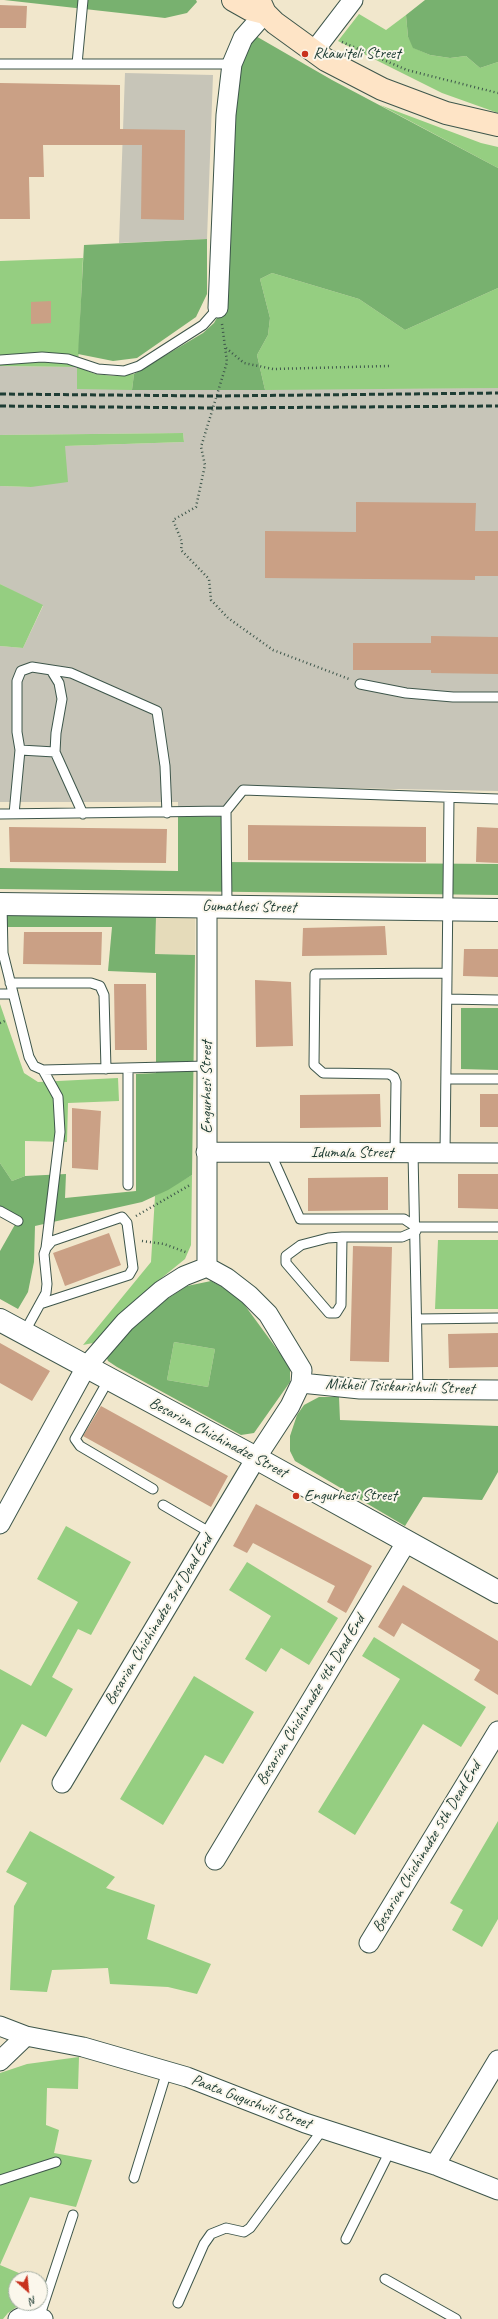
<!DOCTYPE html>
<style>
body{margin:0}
#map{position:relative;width:498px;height:2319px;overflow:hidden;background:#f1e7cc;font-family:Caveat,sans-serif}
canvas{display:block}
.north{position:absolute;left:8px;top:2271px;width:40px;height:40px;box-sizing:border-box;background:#fbf7ec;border:1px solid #a3ada2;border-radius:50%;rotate:153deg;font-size:11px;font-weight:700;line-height:16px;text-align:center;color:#1f3d34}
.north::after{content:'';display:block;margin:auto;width:14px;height:18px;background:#c8321e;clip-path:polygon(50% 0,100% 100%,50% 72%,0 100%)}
</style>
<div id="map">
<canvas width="498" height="2319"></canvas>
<div class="north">N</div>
</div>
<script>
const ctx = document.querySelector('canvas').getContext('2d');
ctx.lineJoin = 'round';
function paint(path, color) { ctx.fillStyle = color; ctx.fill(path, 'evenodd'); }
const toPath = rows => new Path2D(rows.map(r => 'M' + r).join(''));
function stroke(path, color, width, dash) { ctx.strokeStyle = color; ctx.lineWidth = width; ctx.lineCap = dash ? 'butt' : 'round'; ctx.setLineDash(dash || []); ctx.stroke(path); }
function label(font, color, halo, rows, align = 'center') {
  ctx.font = font + ' Caveat,sans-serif'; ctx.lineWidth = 4; ctx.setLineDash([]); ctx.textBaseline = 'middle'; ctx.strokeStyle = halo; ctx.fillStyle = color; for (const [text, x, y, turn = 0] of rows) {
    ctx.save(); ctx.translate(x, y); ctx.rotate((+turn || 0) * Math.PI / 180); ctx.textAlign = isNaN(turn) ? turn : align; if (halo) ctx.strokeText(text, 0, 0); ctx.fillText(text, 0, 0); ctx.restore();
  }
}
paint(toPath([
 [156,917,195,917,195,955,155,954]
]), '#e5dbba');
paint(toPath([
 [125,73,213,75,207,239,119,243],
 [0,366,78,367,77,389,498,388,498,791,239,786,222,817,178,816,178,802,0,802,0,646,23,648,43,606,0,584,0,486,31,487,65,446,184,442,183,433,0,435]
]), '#c7c5b8');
paint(toPath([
 [359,14,386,30,406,15,408,37,414,48,430,55,450,58,466,56,480,68,498,62,498,113,442,93,338,41],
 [380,105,481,143,498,147,498,168],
 [83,258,78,367,95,374,114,376,134,374,132,390,77,389,77,367,0,366,0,261],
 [272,273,359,299,405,330,498,288,498,388,265,390,257,355,268,335,270,318,260,279],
 [183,433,184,442,65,446,68,482,31,487,0,486,0,435],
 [0,584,43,605,23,648,0,646],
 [0,1004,24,1073,38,1082,118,1078,119,1101,68,1103,67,1142,25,1141,25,1176,12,1181,0,1163],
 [192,1175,191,1245,185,1259,153,1285,93,1343,83,1345,151,1262,155,1196],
 [438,1240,498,1240,498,1309,435,1309],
 [174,1342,215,1349,208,1387,167,1380],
 [66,1526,131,1562,91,1635,78,1629,52,1677,73,1689,46,1737,22,1724,0,1763,0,1669,31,1686,78,1602,37,1579],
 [247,1562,338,1618,309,1665,281,1648,266,1672,245,1659,271,1616,229,1590],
 [374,1637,486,1707,461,1747,423,1724,355,1835,318,1812,400,1679,362,1656],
 [194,1676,254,1712,223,1764,205,1755,163,1825,120,1799],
 [498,1821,498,1919,482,1947,452,1930,463,1910,450,1903],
 [30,1831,115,1877,106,1888,155,1905,147,1939,211,1964,197,1994,168,1987,110,1984,108,1968,52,1970,47,1992,10,1990,14,1906,27,1883,6,1872],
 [79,2057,78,2089,47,2088,46,2125,59,2130,54,2153,92,2160,76,2207,30,2197,0,2265,33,2279,16,2279,16,2303,22,2303,8,2313,3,2319,0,2319,0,2073,27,2064]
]), '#95ce81');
paint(toPath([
 [4,0,196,0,197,2,187,13,165,18],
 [425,0,498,0,498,62,480,68,466,56,450,58,430,55,413,48,408,37,406,15],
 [254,35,332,80,498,168,498,288,405,330,359,299,272,273,260,279,270,318,268,335,257,355,265,390,132,390,134,374,203,333,214,323,225,303,227,246,238,80,245,46],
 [207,239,207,294,196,317,137,358,113,361,78,354,84,245],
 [178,816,222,817,223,862,498,864,498,895,0,889,0,868,178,871],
 [0,915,156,917,155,954,195,955,192,1175,168,1190,142,1202,35,1226,34,1262,28,1292,18,1309,0,1299,0,1251,17,1221,0,1211,0,1163,12,1181,25,1176,66,1174,65,1198,136,1191,136,1074,156,1073,156,973,108,971,112,927,0,927],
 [461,1008,498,1008,498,1070,461,1069],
 [211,1281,238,1296,290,1367,290,1382,254,1433,241,1435,117,1367,108,1361,106,1356,108,1349,167,1299,187,1286],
 [174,1342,215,1349,208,1387,167,1380],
 [319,1397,339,1397,340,1420,498,1426,498,1472,482,1500,423,1497,405,1526,295,1461,290,1451,290,1436,297,1415,304,1405]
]), '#78b16f');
paint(toPath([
 [0,5,27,6,26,28,0,28],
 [0,83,120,85,120,129,185,130,184,220,141,219,142,145,43,145,44,177,29,177,30,219,0,219],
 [51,301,51,323,31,324,31,302],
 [356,502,476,503,475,531,498,531,498,576,475,576,475,580,265,578,265,531,356,532],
 [431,636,498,637,498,674,431,673,431,670,353,670,353,643,431,643],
 [248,825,426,827,426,862,248,860],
 [9,827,167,829,166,863,10,862],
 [477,827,498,828,498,863,476,862],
 [385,926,387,955,302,956,303,928],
 [24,932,102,932,101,965,23,964],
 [464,949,498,949,498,977,463,976],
 [255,980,291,982,293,1046,256,1047],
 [114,984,146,984,147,1050,115,1050],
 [380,1094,381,1127,300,1128,300,1095],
 [480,1094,498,1094,498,1127,480,1127],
 [72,1108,101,1111,98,1170,72,1168],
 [458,1174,498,1174,498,1209,458,1208],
 [388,1177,388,1210,308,1211,308,1178],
 [109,1233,121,1265,65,1286,53,1253],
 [353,1246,392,1247,389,1362,350,1361],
 [498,1333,498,1367,449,1368,448,1334],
 [0,1343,50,1371,32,1401,0,1383],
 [101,1406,228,1476,211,1507,83,1436],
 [256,1504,372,1566,346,1613,327,1602,335,1586,253,1543,247,1553,233,1546],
 [403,1585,498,1641,498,1695,474,1680,480,1670,402,1623,394,1637,378,1627]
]), '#caa085');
const service = toPath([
 [0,64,232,64],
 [77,64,83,0],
 [0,360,42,357,68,359,98,369,124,371,139,366,203,325,218,308],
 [51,670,59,683,62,699,56,733,55,752,83,814],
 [360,684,406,693,453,697,498,697],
 [20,750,55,752],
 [0,814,226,811],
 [14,814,20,750,17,732,17,681,21,671,32,667,71,673,157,711,165,766,167,813],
 [2,904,3,953,29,1057,34,1066,43,1070,207,1066],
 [227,906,226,811,243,790,498,799],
 [10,983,91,983,100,986,104,995,106,1069],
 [0,994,13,994],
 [447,999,498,1000],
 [43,1070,58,1097,60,1132,46,1248],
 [446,1079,498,1079],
 [270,1152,300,1219,404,1219,416,1227,498,1227],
 [395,1153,396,1082,394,1077,389,1074,323,1073,314,1065,315,974,447,973],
 [413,1153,418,1390],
 [445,1153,449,799],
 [128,1185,128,1068],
 [0,1211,18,1221],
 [342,1237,341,1305,336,1313,329,1313,286,1263,286,1256,301,1245,328,1238,342,1237,402,1237,416,1231],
 [417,1319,498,1318],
 [24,1333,46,1293,47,1284,44,1254,46,1248,52,1241,122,1217,127,1223,133,1268,129,1275,40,1304],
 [109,1379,75,1439,80,1446,153,1489],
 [163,1505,211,1533],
 [134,2178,167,2071],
 [0,2180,56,2162],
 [346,2239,390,2151],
 [385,2279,456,2319],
 [178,2303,204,2244,211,2234,226,2228,244,2232,250,2228,323,2129],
 [39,2318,73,2215]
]);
const minor = toPath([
 [314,51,353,0],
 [218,308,226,115,232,64,243,38,265,13],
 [206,1152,498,1153],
 [207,1267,207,906],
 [301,1383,360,1389,498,1390],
 [0,1524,86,1367,125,1322,162,1290,184,1276,207,1267,227,1278,249,1295,268,1314,302,1370,301,1383,290,1406,256,1458,62,1783],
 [215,1860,407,1541],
 [369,1943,498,1731],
 [0,2026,26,2036,83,2047,187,2077,305,2123,435,2165,498,2190],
 [0,2061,26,2036],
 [435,2165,498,2060],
 [18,2319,28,2314,43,2319]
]);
const tertiary = toPath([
 [0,904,498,910],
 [0,1320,256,1458,498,1592]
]);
const secondary = toPath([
 [233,0,249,9,265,13],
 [259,0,265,13,275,23,326,60,382,89,446,113,498,125]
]);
stroke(service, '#3e564b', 11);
stroke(minor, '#3e564b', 21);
stroke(tertiary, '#3e564b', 24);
stroke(secondary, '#3e564b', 24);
stroke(toPath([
 [342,42,407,70,498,93],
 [222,324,227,362,201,447,205,465,196,507,173,520,182,542,181,550,209,579,211,600,228,618,273,650,349,679],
 [226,348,244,363,273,369,389,366],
 [0,1023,7,1020],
 [136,1216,190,1185],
 [142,1241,164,1244,188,1253]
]), '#3e564b', 2.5, [1, 3]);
stroke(service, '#fff', 9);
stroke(minor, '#fff', 19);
stroke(tertiary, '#fff', 22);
stroke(secondary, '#fee4c6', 22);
stroke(toPath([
 [0,394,216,396,498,393],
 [0,406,212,408,498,406]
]), '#1f3d34', 3, [6, 3]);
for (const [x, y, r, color] of [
 [305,54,4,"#c8321e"],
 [296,1496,4,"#c8321e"]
]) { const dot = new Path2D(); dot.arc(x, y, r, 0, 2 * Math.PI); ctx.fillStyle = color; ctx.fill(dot); stroke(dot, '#fbf7ec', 1.5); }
label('16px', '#1f3d34', '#fbf7ec', [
 ["Rkawiteli Street",313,54],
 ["Engurhesi Street",304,1496]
], 'left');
label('16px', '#1f3d34', '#fbf7ec', [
 ["Gumathesi Street",249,907,1],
 ["Engurhesi Street",207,1087,-90],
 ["Idumala Street",352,1153],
 ["Mikheil Tsiskarishvili Street",400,1387,2],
 ["Besarion Chichinadze Street",218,1438,28],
 ["Besarion Chichinadze 3rd Dead End",159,1620,-59],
 ["Besarion Chichinadze 4th Dead End",311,1700,-59],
 ["Besarion Chichinadze 5th Dead End",427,1847,-59],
 ["Paata Gugushvili Street",251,2102,21]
]);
</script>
